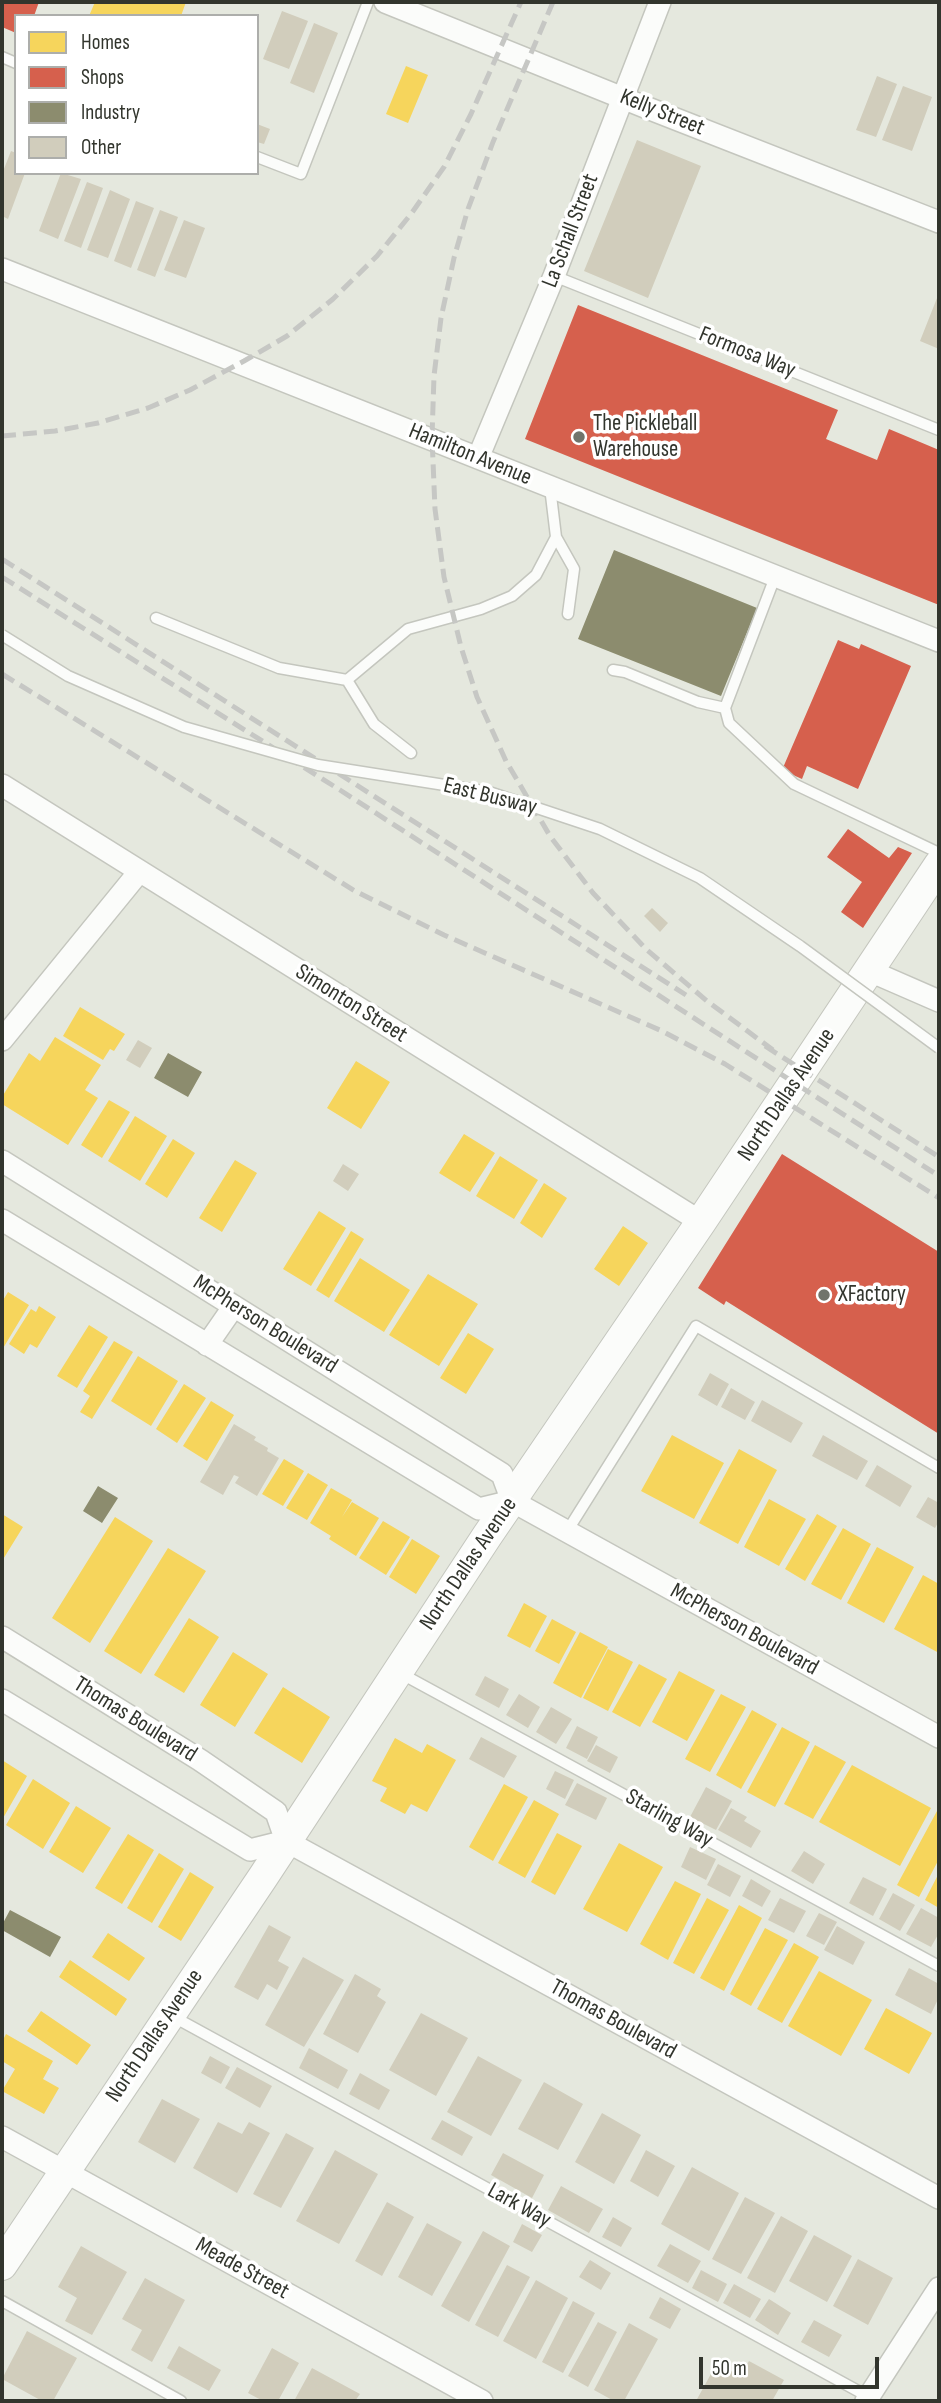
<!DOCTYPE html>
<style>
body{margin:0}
#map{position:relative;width:941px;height:2403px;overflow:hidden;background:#e5e8de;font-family:"Sofia Sans Condensed",sans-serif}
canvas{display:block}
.frame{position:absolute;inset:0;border:4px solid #32352d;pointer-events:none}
.legend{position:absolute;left:14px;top:14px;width:245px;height:161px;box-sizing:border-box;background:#fff;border:2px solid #adaeab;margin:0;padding:9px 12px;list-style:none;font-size:21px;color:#32352d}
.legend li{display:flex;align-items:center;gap:14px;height:35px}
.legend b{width:35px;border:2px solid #adaeab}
.scale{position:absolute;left:699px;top:2357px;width:180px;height:32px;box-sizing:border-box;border:4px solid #32352d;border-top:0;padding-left:9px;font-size:21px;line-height:24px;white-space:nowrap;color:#32352d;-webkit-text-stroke:5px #fff;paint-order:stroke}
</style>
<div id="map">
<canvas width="941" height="2403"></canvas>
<div class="frame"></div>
<ul class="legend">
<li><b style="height:19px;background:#f6d55c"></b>Homes</li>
<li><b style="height:19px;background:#d6604d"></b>Shops</li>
<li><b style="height:19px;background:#8c8c6e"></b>Industry</li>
<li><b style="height:19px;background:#d1cdbc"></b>Other</li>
</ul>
<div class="scale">50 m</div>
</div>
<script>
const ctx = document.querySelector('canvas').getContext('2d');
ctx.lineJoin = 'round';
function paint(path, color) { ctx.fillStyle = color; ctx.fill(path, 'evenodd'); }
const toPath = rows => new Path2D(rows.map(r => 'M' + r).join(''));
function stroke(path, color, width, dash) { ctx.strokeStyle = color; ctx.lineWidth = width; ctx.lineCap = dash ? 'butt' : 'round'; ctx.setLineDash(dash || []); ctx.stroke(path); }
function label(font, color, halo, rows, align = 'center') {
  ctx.font = font + ' "Sofia Sans Condensed",sans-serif'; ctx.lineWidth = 7; ctx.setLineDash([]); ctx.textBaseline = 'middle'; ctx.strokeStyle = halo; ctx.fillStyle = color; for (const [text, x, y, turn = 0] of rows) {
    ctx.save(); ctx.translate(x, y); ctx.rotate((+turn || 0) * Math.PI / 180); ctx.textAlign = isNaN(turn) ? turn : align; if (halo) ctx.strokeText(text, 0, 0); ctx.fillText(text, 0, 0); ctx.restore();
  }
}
paint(toPath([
 [95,2,186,2,181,16,89,16],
 [406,66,428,75,408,123,386,114],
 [80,1007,125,1034,114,1051,110,1049,103,1060,63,1036],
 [55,1037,101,1065,85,1090,98,1098,68,1145,2,1104,2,1097,29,1053,40,1061],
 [356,1061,390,1082,361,1129,327,1108],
 [109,1100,130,1112,102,1158,81,1145],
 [135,1116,167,1136,140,1181,108,1161],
 [464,1134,495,1153,470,1192,439,1173],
 [173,1139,195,1153,167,1198,145,1184],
 [500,1156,538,1180,514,1219,476,1196],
 [235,1160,257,1173,222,1232,199,1218],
 [544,1183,567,1198,542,1238,520,1223],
 [319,1211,346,1228,311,1286,283,1269],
 [623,1226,648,1243,619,1286,594,1269],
 [351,1231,364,1239,329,1298,316,1290],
 [360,1258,410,1290,384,1332,334,1301],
 [428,1274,478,1304,439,1366,389,1335],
 [8,1292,29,1305,2,1350,2,1302],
 [39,1306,56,1317,37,1348,30,1344,24,1354,9,1344,31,1309,36,1312],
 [89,1325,108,1337,77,1388,57,1376],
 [468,1333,494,1349,466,1394,440,1378],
 [114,1341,133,1352,92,1419,80,1412,90,1396,83,1391],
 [138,1356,178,1381,151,1426,111,1401],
 [184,1384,206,1398,177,1443,156,1429],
 [211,1401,234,1415,207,1461,183,1446],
 [672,1435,724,1463,694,1519,641,1491],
 [739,1449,777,1470,738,1544,699,1523],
 [284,1459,304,1471,283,1506,262,1494],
 [308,1473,328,1485,307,1520,286,1508],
 [331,1488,352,1500,342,1517,352,1502,379,1518,356,1556,329,1539,331,1536,310,1523],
 [769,1499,806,1519,779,1566,744,1547],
 [2,1514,23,1527,2,1561],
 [817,1514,837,1526,805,1581,785,1569],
 [115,1517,153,1541,90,1643,52,1618],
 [383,1521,410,1537,386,1575,359,1558],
 [843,1528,871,1544,841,1600,811,1584],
 [412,1539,440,1556,416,1594,389,1577],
 [877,1547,914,1567,884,1623,847,1603],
 [168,1548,206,1571,141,1674,104,1651],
 [923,1575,939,1584,939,1653,894,1629],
 [524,1603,547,1616,530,1648,507,1636],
 [189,1618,219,1637,184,1693,154,1675],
 [552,1619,576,1632,559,1664,535,1651],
 [580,1632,608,1647,581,1698,553,1683],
 [608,1649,633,1662,608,1711,583,1698],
 [233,1652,268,1674,235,1727,200,1705],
 [639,1664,667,1679,640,1727,612,1712],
 [679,1671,715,1690,687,1741,652,1722],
 [283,1687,330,1717,302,1763,254,1733],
 [721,1694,746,1707,710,1772,685,1759],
 [752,1710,777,1724,741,1789,716,1775],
 [782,1727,810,1742,775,1807,747,1792],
 [395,1738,422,1753,427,1744,456,1760,427,1812,411,1804,405,1814,380,1801,387,1788,372,1781],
 [815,1745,846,1762,813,1819,784,1804],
 [2,1760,27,1776,2,1820],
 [852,1765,931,1808,900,1866,819,1822],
 [33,1779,70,1803,43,1849,6,1825],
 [504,1784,528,1797,493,1861,469,1847],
 [534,1800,559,1814,525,1878,498,1863],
 [76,1806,111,1828,83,1873,49,1852],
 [937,1811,939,1812,939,1859,919,1897,897,1885],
 [557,1833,582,1846,555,1895,531,1882],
 [128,1834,154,1850,122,1904,95,1888],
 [619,1843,663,1867,627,1932,583,1909],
 [159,1853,184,1869,152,1923,127,1908],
 [190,1872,214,1887,181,1941,158,1927],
 [939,1873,939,1908,925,1900],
 [675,1881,701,1894,668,1960,640,1944],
 [707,1898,729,1910,694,1974,673,1963],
 [739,1905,762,1918,724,1991,700,1978],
 [765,1928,788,1940,751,2006,730,1994],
 [108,1933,145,1958,129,1981,92,1957],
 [794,1943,819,1957,782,2023,757,2009],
 [70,1960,127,1999,116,2016,59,1977],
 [819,1971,872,2000,841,2056,788,2026],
 [886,2008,932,2033,909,2074,864,2049],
 [41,2011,91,2045,77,2065,27,2031],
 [6,2034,53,2061,43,2079,59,2088,44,2114,2,2091,15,2069,2,2061,2,2042]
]), '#f6d55c');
paint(toPath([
 [5,2,39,2,34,16,16,16,16,33,2,27,2,9],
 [578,305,838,410,826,439,877,460,889,429,939,450,939,605,525,439],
 [838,640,859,649,861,644,911,666,858,789,807,766,802,779,782,770],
 [848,829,889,858,898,847,912,853,863,928,841,912,862,882,827,857],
 [782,1154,939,1252,939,1434,726,1301,724,1305,698,1288]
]), '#d6604d');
paint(toPath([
 [614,550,757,608,721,696,578,639],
 [168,1053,202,1072,188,1097,154,1078],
 [98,1486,118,1498,102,1523,83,1511],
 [10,1910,61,1937,50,1957,2,1930,2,1925]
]), '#8c8c6e');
paint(toPath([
 [282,11,308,21,289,69,263,59],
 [314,23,338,33,314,93,290,83],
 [877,76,897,84,876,137,856,130],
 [903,86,932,97,912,151,882,140],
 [257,124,270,129,264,144,257,142],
 [637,140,701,166,648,298,584,271],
 [11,151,16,153,16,173,25,173,8,219,2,216,2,174],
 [61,173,81,179,58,239,39,231],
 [87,182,103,188,81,248,64,241],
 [110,190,130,199,108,258,87,250],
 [136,201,154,208,131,268,114,261],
 [160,210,178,217,155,277,137,270],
 [184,220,205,228,186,278,164,270],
 [939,293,939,349,920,341],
 [652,908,668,923,660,932,644,916],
 [138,1040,152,1048,140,1068,126,1060],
 [343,1164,359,1174,348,1191,333,1181],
 [710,1373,729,1384,717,1406,698,1395],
 [731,1388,755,1402,745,1420,721,1407],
 [762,1400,803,1423,791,1443,751,1421],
 [234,1424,256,1437,254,1440,268,1448,267,1451,279,1458,257,1496,235,1483,239,1477,234,1475,223,1495,200,1482],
 [823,1435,868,1461,857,1480,812,1456],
 [877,1465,912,1486,900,1507,865,1486],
 [928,1497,939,1503,939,1521,935,1528,916,1517],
 [485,1676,509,1689,499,1708,475,1695],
 [519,1694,540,1707,528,1728,506,1715],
 [551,1707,572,1719,556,1744,536,1732],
 [577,1726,598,1737,587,1759,566,1748],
 [481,1737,517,1756,504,1778,469,1759],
 [596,1745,618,1757,610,1773,587,1761],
 [555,1771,574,1780,565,1799,546,1789],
 [577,1783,607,1798,596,1820,565,1805],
 [706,1787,732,1801,716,1830,690,1817],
 [731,1808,747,1817,744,1821,761,1831,751,1848,718,1830],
 [690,1847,716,1859,706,1880,681,1867],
 [804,1851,825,1864,813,1884,791,1871],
 [718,1864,741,1876,730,1897,707,1885],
 [863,1877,887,1889,873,1916,849,1903],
 [751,1879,771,1891,762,1907,742,1896],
 [893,1893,915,1905,900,1931,879,1919],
 [780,1898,806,1911,794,1933,768,1920],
 [921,1908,939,1918,939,1933,931,1947,906,1934],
 [819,1913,837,1922,824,1945,806,1936],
 [269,1925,291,1937,278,1961,289,1967,277,1990,267,1984,258,2000,234,1987],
 [837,1926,865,1942,853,1965,824,1950],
 [303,1957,344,1980,304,2047,265,2025],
 [909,1968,939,1984,939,1997,931,2014,895,1995],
 [355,1974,381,1989,377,1996,386,2002,358,2053,323,2034],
 [421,2013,468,2038,436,2096,389,2070],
 [309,2048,348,2070,338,2089,299,2068],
 [210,2056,230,2067,221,2084,201,2073],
 [478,2056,522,2080,491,2136,447,2112],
 [237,2067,272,2086,260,2108,225,2088],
 [360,2073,390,2090,379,2110,349,2094],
 [544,2082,583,2104,558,2150,518,2129],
 [162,2099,200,2119,175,2163,138,2142],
 [602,2113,641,2135,614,2184,575,2162],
 [442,2120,473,2137,462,2156,431,2139],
 [218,2122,242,2134,249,2122,270,2133,237,2193,193,2168],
 [286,2133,314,2148,281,2208,253,2194],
 [335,2150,378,2174,339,2244,296,2221],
 [646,2150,675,2166,658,2197,630,2181],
 [503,2153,544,2175,532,2198,491,2175],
 [692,2167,739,2193,709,2251,661,2224],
 [561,2186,603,2209,589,2233,548,2210],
 [745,2197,775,2213,741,2274,712,2259],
 [387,2202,414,2217,382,2276,355,2261],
 [781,2216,808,2231,775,2293,747,2278],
 [613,2217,632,2228,621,2247,602,2237],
 [427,2223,462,2242,432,2296,398,2277],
 [522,2224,542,2235,532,2252,513,2242],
 [483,2231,510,2246,469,2322,441,2306],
 [814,2235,852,2256,827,2302,789,2281],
 [670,2244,701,2261,688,2283,657,2266],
 [81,2246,127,2272,92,2335,65,2321,77,2298,58,2287],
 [858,2259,893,2278,868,2325,833,2306],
 [590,2260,611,2273,601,2290,579,2277],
 [507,2265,530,2277,498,2337,475,2325],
 [701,2270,727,2284,718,2302,692,2288],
 [145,2278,185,2300,152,2362,131,2350,142,2330,122,2319],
 [536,2280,568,2298,536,2359,503,2341],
 [734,2284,761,2299,750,2318,723,2303],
 [660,2297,681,2309,670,2329,649,2318],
 [769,2299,791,2313,778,2335,755,2320],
 [573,2301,595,2313,563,2373,542,2362],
 [814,2320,842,2335,829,2357,801,2342],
 [598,2322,617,2332,588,2387,568,2376],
 [629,2323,658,2339,624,2401,614,2401,594,2390],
 [27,2331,77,2358,53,2401,42,2401,2,2379],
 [179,2346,221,2370,209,2391,167,2368],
 [272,2348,299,2363,278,2401,263,2401,248,2393],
 [749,2361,784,2380,772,2401,696,2401,717,2363,740,2376],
 [312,2368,360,2394,355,2401,294,2401]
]), '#d1cdbc');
const service = toPath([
 [2,57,16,63],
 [257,157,301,174,368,2],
 [554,276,939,430],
 [556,537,574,569,568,614],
 [775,577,725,708,729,723,794,784,939,853],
 [156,618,279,668,347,680,374,724,411,753],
 [613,670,625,672,698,702,725,708],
 [347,680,408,629,481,609,512,596,536,575,556,537,550,487],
 [566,1533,696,1326,939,1468],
 [400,1673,939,1966],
 [172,2016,869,2397],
 [2,2301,181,2401]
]);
const minor = toPath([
 [385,2,645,107,939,222],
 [2,269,939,641],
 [478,458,554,276,660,2],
 [2,785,701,1222],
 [870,971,939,1001],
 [2,1040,139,872],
 [2,1161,502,1474,512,1501,939,1737],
 [2,1220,479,1509,512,1501],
 [207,1345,234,1306],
 [2,1637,200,1760,276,1812,286,1841,939,2198],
 [2,1700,250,1850,286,1841],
 [2,2137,482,2401],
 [866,2401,939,2288]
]);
const secondary = toPath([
 [2,2265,263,1877,487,1536,701,1222,939,865]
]);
stroke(service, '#c4c6be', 13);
stroke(minor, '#c4c6be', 24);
stroke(secondary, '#c4c6be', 32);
stroke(service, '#fbfcfa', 10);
stroke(minor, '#fbfcfa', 21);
stroke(secondary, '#fbfcfa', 30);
stroke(toPath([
 [553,2,493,142,468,209,454,258,441,318,434,376,432,437,435,509,444,577,461,647,477,697,506,761,550,836,593,893,647,950,707,1001,773,1050],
 [2,436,55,431,98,423,148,408,190,390,244,361,287,336,333,299,377,256,411,214,444,167,471,114,521,2],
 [2,559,686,995],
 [2,577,340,790,939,1176],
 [2,674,355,891,444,935,662,1031,725,1064,939,1198],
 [765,1046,939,1157]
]), '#c6c7c4', 5, [14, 7]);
const serviceBridge = toPath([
 [2,635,68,676,184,727,318,765,489,792,600,829,700,878,800,946,939,1048]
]);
stroke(serviceBridge, '#c4c6be', 13, []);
stroke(serviceBridge, '#fbfcfa', 10);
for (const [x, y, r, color] of [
 [579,437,7,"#71746b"],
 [824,1295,7,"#71746b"]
]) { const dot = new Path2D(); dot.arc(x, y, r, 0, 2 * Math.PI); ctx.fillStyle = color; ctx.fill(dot); stroke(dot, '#fff', 2.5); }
label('23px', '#32352d', '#fff', [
 ["Kelly Street",662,113,22],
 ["La Schall Street",571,231,-69],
 ["Formosa Way",747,353,22],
 ["Hamilton Avenue",470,455,22],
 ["East Busway",490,797,14],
 ["Simonton Street",351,1004,32],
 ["North Dallas Avenue",787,1095,-56],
 ["McPherson Boulevard",265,1325,32],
 ["North Dallas Avenue",469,1564,-56],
 ["McPherson Boulevard",744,1630,29],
 ["Thomas Boulevard",135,1720,32],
 ["Starling Way",669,1819,29],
 ["Thomas Boulevard",613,2020,29],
 ["North Dallas Avenue",155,2036,-56],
 ["Lark Way",519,2206,29],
 ["Meade Street",242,2269,29]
]);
label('23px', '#32352d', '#fff', [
 ["The Pickleball",593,424],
 ["Warehouse",593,450],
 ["XFactory",838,1295]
], 'left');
</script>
